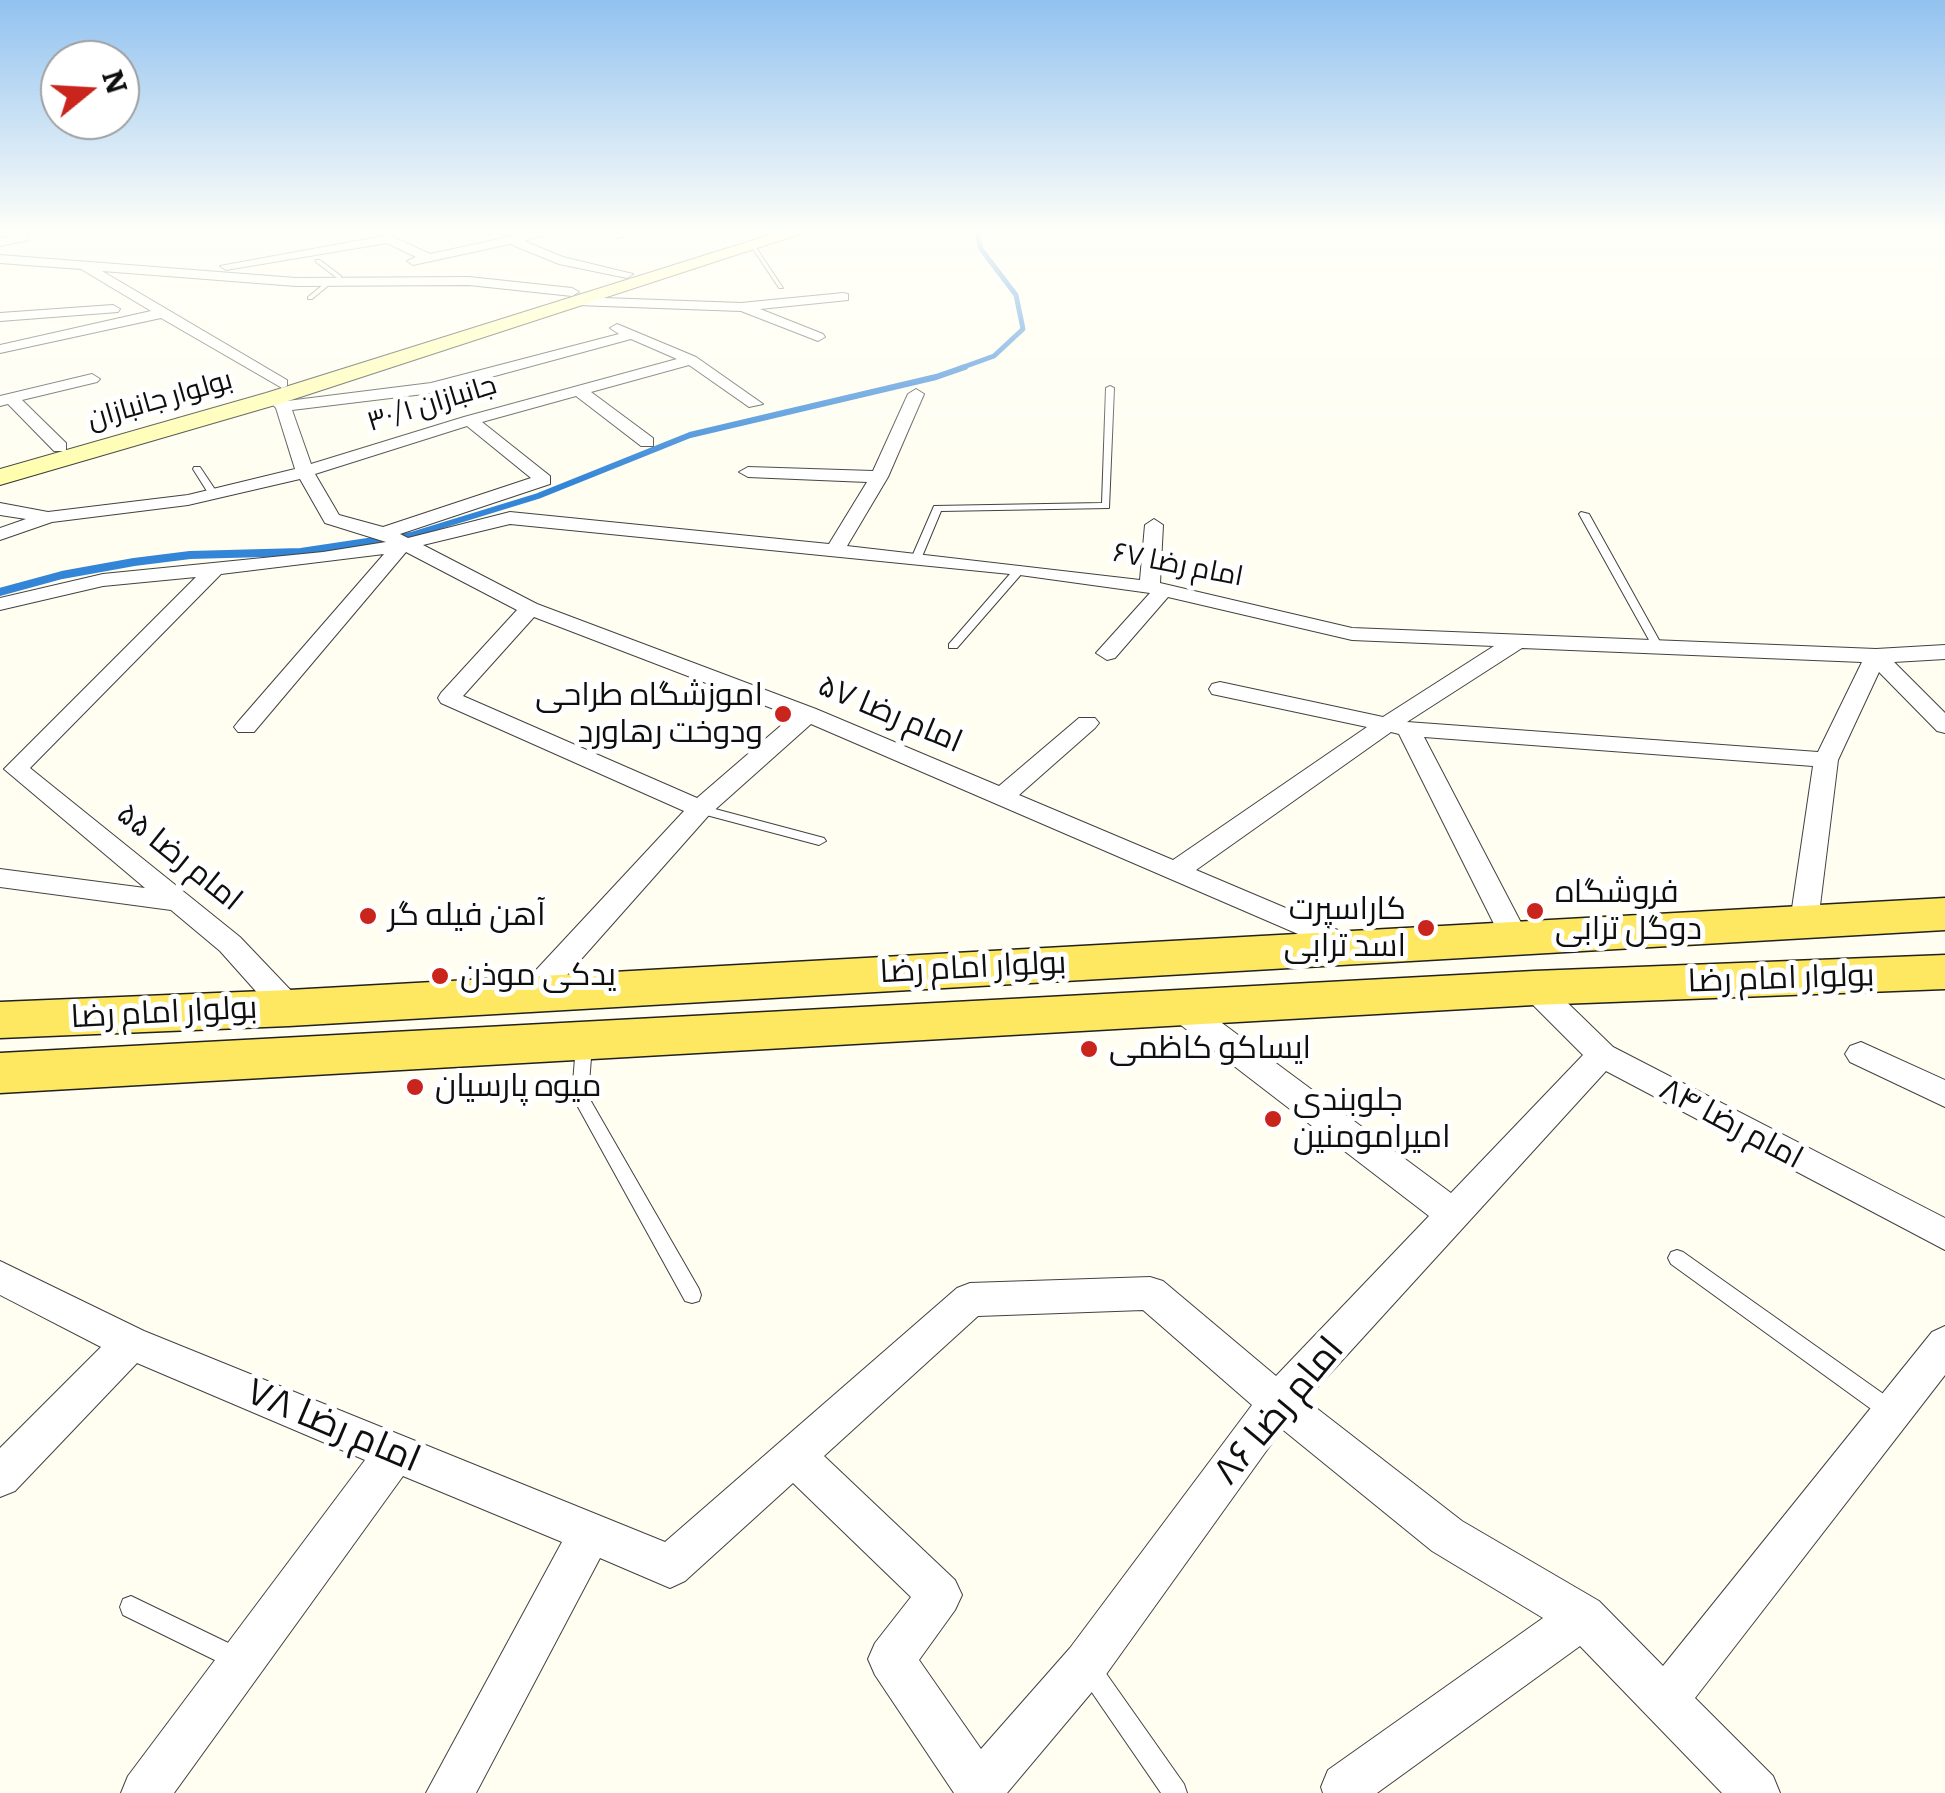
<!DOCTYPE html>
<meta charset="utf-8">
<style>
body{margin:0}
#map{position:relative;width:1945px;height:1793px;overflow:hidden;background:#fffef1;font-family:Literata,serif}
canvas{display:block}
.north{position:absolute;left:40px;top:40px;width:100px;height:100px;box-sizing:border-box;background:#fff;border:2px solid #9f9f9f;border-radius:50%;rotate:72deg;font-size:28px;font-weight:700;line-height:40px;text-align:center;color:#0f0f0f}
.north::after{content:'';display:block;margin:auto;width:35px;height:45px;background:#ca251c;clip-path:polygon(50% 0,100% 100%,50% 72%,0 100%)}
</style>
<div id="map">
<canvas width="1945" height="1793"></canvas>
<div class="north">N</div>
</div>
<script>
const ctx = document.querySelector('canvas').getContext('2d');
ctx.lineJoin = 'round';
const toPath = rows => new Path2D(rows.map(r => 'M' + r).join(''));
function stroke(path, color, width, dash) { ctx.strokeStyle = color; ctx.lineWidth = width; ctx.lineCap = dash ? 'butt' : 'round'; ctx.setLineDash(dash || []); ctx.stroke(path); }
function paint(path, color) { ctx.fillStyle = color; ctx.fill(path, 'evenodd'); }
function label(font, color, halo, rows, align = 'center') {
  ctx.font = font + ' Literata,Cairo,serif'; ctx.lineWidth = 10; ctx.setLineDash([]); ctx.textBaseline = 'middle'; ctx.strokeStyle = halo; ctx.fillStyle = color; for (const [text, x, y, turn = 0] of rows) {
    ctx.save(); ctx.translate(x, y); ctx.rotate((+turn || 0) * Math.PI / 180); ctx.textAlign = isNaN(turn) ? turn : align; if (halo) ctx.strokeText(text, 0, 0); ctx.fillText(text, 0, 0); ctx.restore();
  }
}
stroke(toPath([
 [958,369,994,356,1023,329,1016,295,981,249,977,233]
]), '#3385d7', 5);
stroke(toPath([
 [385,539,411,535,538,496,690,435,936,377,965,367]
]), '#3385d7', 6);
stroke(toPath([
 [0,592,62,575,134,562,190,555,301,552,401,537]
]), '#3385d7', 8);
const lane = toPath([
 [609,233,617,233,623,237,618,238,609,233],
 [751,246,755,246,783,288,779,288,751,246],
 [316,260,320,260,341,276,341,278,337,278,316,262,316,260],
 [330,279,335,280,312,299,308,299,308,297,330,279],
 [1110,386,1114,388,1109,508,941,511,921,559,913,561,911,559,934,506,1102,503,1106,388,1110,386],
 [194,467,200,467,218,494,216,496,210,496,193,469,194,467],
 [1581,512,1589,514,1664,649,1663,651,1659,652,1654,649,1579,514,1581,512],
 [1020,566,1025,569,1024,571,957,648,949,648,949,644,1016,567,1020,566],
 [700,805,824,838,826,841,819,845,695,812,694,809,695,806,700,805],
 [584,1039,589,1041,592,1045,588,1096,699,1289,701,1295,699,1301,692,1303,685,1301,572,1096,576,1045,579,1041,584,1039],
 [1677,1250,1683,1252,1899,1405,1902,1412,1899,1419,1892,1421,1885,1419,1671,1264,1668,1258,1671,1252,1677,1250],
 [131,1596,247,1652,250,1660,247,1668,239,1671,231,1668,123,1615,120,1607,123,1599,131,1596],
 [1090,1659,1098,1662,1184,1784,1187,1793,1161,1793,1082,1678,1079,1670,1082,1662,1090,1659]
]);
const street = toPath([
 [25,233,29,240,0,246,0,238,25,233],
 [527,233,550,233,524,241,563,257,633,274,627,278,559,264,510,244,413,265,407,261,416,257,387,243,226,270,220,266,389,235,430,254,527,233],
 [0,255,296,278,469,277,572,288,579,292,572,296,469,285,296,286,102,271,287,380,287,386,282,388,161,318,0,353,0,345,151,311,81,269,0,263,0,255],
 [843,293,848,294,848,300,760,309,823,334,825,337,818,341,741,311,577,305,570,301,577,297,741,303,843,293],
 [113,305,120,309,118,312,0,321,0,313,113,305],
 [617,324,696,357,763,404,749,407,689,365,591,392,653,438,653,446,641,446,576,396,482,422,550,476,550,484,400,534,408,538,510,512,829,544,867,482,748,477,739,472,748,467,873,471,908,394,916,389,924,394,888,477,847,546,1140,580,1145,525,1154,519,1163,525,1160,583,1352,628,1876,649,1945,645,1945,659,1894,662,1945,713,1945,733,1937,731,1879,672,1838,760,1818,922,1814,929,1804,932,1794,929,1790,922,1813,766,1424,737,1529,938,1525,945,1515,948,1505,945,1501,938,1399,734,1391,732,1196,870,1359,939,1363,946,1359,953,1349,956,811,724,709,815,545,1000,534,1003,523,1000,519,992,523,984,684,811,441,703,438,698,441,693,517,610,406,552,254,732,238,732,234,727,238,722,384,554,221,574,30,768,240,937,300,1000,304,1008,300,1016,289,1019,278,1016,220,951,171,910,0,887,0,869,145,888,4,769,196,577,103,586,0,610,0,598,103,574,323,552,386,542,325,523,300,479,188,505,52,522,0,540,0,528,26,519,0,515,0,503,48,512,188,495,295,469,276,408,266,398,268,395,280,395,287,401,431,383,619,334,610,328,617,324],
 [631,339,677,359,464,417,311,464,292,410,432,393,631,339],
 [467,426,531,478,383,527,339,515,315,474,467,426],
 [510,524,1020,575,1150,593,1096,653,1107,660,1115,658,1168,597,1352,640,1494,646,1383,717,1220,682,1212,684,1209,689,1212,694,1367,727,1173,860,1019,795,1095,728,1099,723,1095,718,1079,718,999,786,816,709,537,604,423,545,510,524],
 [534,617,792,716,697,798,463,696,534,617],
 [1522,648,1862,662,1818,752,1407,722,1522,648],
 [92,374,100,379,97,382,22,400,66,443,66,451,54,451,8,404,0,406,0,396,92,374],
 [1534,977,1544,980,1613,1047,1945,1218,1945,1250,1606,1071,1306,1400,1462,1521,1599,1601,1663,1666,1932,1332,1945,1326,1945,1375,1695,1698,1773,1776,1780,1793,1722,1793,1580,1646,1377,1793,1323,1793,1321,1787,1328,1770,1543,1618,1432,1551,1282,1429,1102,1680,1007,1793,954,1793,875,1675,868,1659,875,1643,911,1597,793,1483,685,1581,670,1588,600,1558,476,1793,426,1793,562,1542,403,1476,174,1793,121,1793,128,1776,365,1460,137,1363,15,1491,0,1497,0,1448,101,1347,0,1295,0,1261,144,1331,665,1542,957,1288,970,1283,1150,1277,1163,1281,1276,1376,1429,1216,1169,1016,1165,1008,1169,1000,1180,997,1191,1000,1451,1193,1583,1055,1524,996,1519,988,1524,980,1534,977],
 [1143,1310,1252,1405,1070,1648,981,1749,919,1660,955,1610,962,1595,955,1580,824,1456,978,1316,1143,1310],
 [1861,1042,1945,1080,1945,1107,1850,1062,1845,1054,1850,1046,1861,1042]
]);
const secondary = toPath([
 [776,233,803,233,282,403,0,485,0,469,266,393,776,233]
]);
const primary = toPath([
 [1945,898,1945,930,289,1026,0,1038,0,1002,289,990,1945,898],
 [1945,955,1945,989,1534,1005,0,1093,0,1053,1534,971,1945,955]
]);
stroke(lane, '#424242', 2);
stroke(street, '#424242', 2);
stroke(secondary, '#313131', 2);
stroke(primary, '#202020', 3);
paint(lane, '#fff');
paint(street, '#fff');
paint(secondary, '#fffeac');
paint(primary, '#ffe861');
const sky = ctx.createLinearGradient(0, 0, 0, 484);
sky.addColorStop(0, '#92c2f0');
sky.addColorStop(0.48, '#fffff9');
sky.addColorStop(1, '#fffff900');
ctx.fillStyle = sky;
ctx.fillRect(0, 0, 1945, 484);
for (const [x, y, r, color] of [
 [783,714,10,"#ca251c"],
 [1535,911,10,"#ca251c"],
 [368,916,10,"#ca251c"],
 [1426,928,10,"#ca251c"],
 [440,976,10,"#ca251c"],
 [1089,1049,10,"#ca251c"],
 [415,1087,10,"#ca251c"],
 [1273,1119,10,"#ca251c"]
]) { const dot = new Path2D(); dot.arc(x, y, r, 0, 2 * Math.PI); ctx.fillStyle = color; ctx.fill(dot); stroke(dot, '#fff', 4); }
label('28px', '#0f0f0f', '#fff', [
 ["بولوار جانبازان",160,400,-16],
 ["جانبازان ۳۰/۱",432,404,-17],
 ["امام رضا ۶۷",1178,565,11]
]);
label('32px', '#0f0f0f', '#fff', [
 ["اموزشگاه طراحی",763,696,"right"],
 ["ودوخت رهاورد",763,733,"right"],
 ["فروشگاه",1555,893],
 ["دوگل ترابی",1555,930],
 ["کاراسپرت",1406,910,"right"],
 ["اسد ترابی",1406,947,"right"],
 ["آهن فیله گر",388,916],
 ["یدکی موذن",460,976],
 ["ایساکو کاظمی",1109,1049],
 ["میوه پارسیان",435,1087],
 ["جلوبندی",1293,1101],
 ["امیرامومنین",1293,1138]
], 'left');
label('32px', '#0f0f0f', '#fff', [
 ["امام رضا ۵۷",890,714,23],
 ["امام رضا ۵۵",179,857,39],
 ["بولوار امام رضا",973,968,-3],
 ["بولوار امام رضا",1781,979,-2],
 ["بولوار امام رضا",164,1013,-3],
 ["امام رضا ۸۴",1731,1124,28]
]);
label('38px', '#0f0f0f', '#fff', [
 ["امام رضا ۸۶",1279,1411,-50],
 ["امام رضا ۷۸",333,1426,23]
]);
</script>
